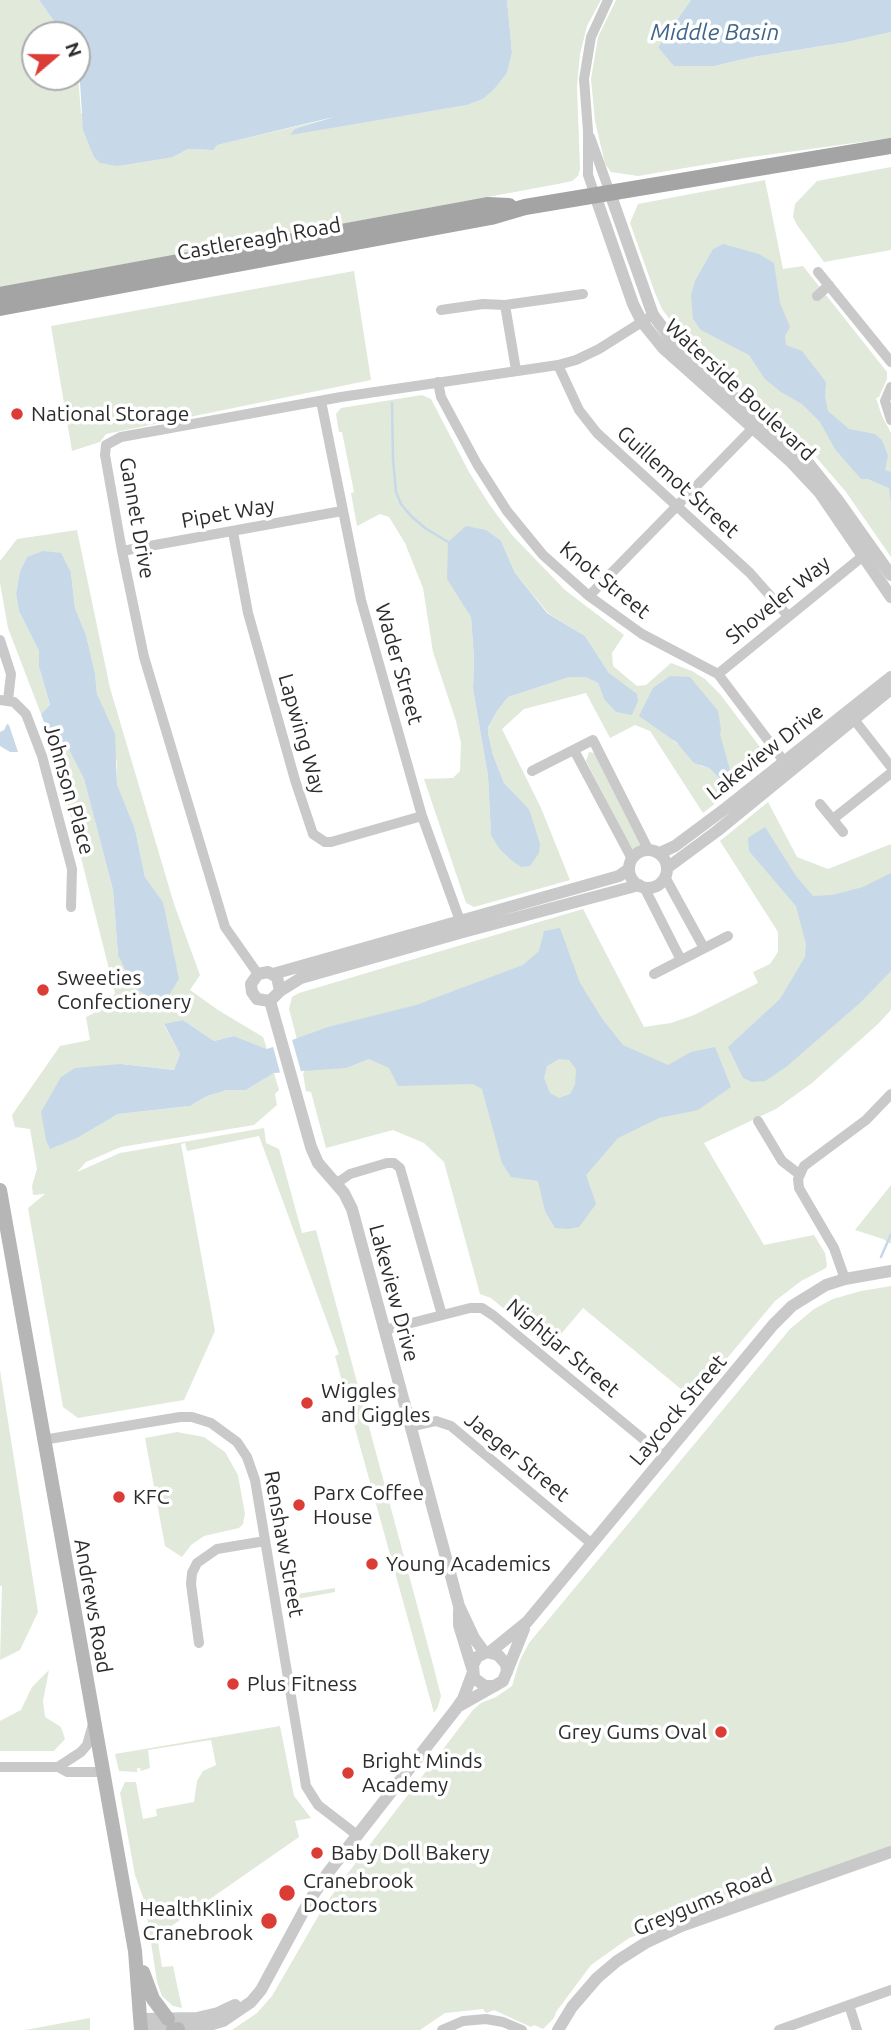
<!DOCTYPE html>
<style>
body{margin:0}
#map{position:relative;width:891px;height:2030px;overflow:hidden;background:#fff;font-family:Ubuntu,sans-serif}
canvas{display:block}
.north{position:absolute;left:21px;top:21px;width:70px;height:70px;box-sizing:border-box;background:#fff;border:2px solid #ababab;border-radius:50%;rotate:70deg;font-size:19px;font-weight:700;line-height:28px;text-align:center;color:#2c2c2c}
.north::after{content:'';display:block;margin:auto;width:24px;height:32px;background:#db3c36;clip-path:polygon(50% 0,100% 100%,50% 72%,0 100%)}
</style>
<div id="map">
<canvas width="891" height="2030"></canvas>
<div class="north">N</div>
</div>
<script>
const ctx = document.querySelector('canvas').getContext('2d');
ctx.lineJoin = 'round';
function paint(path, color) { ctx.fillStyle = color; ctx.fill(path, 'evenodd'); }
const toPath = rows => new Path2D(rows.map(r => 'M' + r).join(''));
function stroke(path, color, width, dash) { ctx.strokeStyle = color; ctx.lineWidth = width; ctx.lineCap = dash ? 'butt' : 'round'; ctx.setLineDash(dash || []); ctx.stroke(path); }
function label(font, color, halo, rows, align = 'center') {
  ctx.font = font + ' Ubuntu,sans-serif'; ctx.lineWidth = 7; ctx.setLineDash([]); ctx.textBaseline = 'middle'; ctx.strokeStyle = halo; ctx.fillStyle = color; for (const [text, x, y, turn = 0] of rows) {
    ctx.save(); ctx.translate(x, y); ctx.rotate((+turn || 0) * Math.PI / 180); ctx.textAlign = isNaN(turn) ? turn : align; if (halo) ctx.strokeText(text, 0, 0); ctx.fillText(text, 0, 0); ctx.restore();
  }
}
paint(toPath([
 [0,0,39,0,64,35,35,35,35,77,77,77,77,62,81,113,173,157,188,149,213,150,216,145,346,115,296,129,291,134,467,105,483,99,507,73,512,53,507,0,601,0,587,26,580,54,577,86,580,169,578,176,572,181,558,184,0,287],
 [616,0,691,0,658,47,714,66,753,57,847,42,891,32,891,138,744,158,638,176,611,172,605,164,595,121,591,79,598,37],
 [891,167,891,250,824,262,797,225,793,217,795,204,817,181],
 [765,180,783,269,803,266,887,372,887,379,879,397,876,398,882,416,891,433,891,557,846,492,816,457,820,453,815,447,810,450,682,336,662,309,655,293,630,223,638,204],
 [354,271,371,380,106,434,100,442,72,451,51,326],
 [422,395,431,399,469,472,489,504,512,535,565,590,624,635,612,653,613,666,637,686,646,685,671,663,692,671,705,679,720,694,766,755,765,764,703,813,650,731,635,725,610,738,586,693,524,709,502,729,541,808,570,880,474,907,466,903,424,779,453,778,460,771,461,743,456,721,433,652,423,588,405,543,389,517,380,514,357,526,351,493,354,492,342,432,339,432,336,414,341,408],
 [501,541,515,573,548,613,585,636,609,673,626,687,604,699,598,683,587,677,568,677,508,697,497,711,488,729,488,733,493,755,504,783,529,809,491,835,488,776,473,689,474,658,471,617],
 [721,728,719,734,733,781,727,786,709,768,701,766,673,740],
 [77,530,110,688,174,904,200,975,190,990,218,1010,263,1037,267,1049,234,1036,214,1041,183,1020,164,1025,180,1054,174,1070,121,1064,79,1137,118,1114,190,1106,207,1096,227,1090,246,1090,274,1073,279,1090,275,1094,277,1105,254,1125,121,1147,86,1162,77,1172,120,1153,264,1128,266,1143,279,1149,302,1233,316,1230,431,1657,441,1696,438,1707,434,1713,335,1356,339,1354,259,1136,187,1151,185,1143,181,1144,215,1331,184,1400,78,1418,63,1407,28,1208,45,1194,33,1195,32,1186,37,1169,30,1129,15,1127,12,1115,60,1046,90,1040,86,1017,108,1006,115,993,61,778,50,742,66,744,84,779,113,890,118,955,163,902,145,877,135,829,117,784,117,762,104,711,97,694,95,673,86,635,75,608,71,573,27,557,20,571,16,594,19,611,39,651,39,667,50,706,41,714,8,628,0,583,0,561,17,539],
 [589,752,595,753,643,845,633,850,627,840,586,761],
 [768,802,797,857,828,869,891,844,891,1010,878,1024,812,1083,776,1109,704,1143,764,1245,814,1235,825,1253,827,1265,826,1268,801,1281,775,1301,693,1399,583,1308,550,1347,491,1298,480,1294,444,1162,424,1143,393,1130,326,1148,311,1092,306,1091,303,1074,305,1070,289,1009,292,997,299,993,583,909,644,1027,671,1023,694,1015,758,983,753,972,770,964,778,952,778,932,720,841],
 [891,1185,891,1244,883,1239,855,1230],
 [891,1286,891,1847,629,1938,591,1965,556,2012,554,2018,543,2029,534,2025,531,2027,494,2010,486,2013,483,2009,445,2013,420,2030,232,2030,257,2013,272,1996,323,1908,345,1877,473,1710,481,1703,496,1697,512,1686,520,1660,529,1643,790,1329,814,1309,833,1299,861,1291],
 [0,1370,38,1612,20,1650,0,1660,2,1586,0,1586],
 [177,1432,204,1437,225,1452,238,1475,245,1514,243,1524,239,1528,204,1536,191,1545,182,1557,165,1546,145,1438],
 [292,1570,297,1594,335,1588,335,1592,292,1600,287,1571],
 [49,1670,43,1701,45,1717,61,1727,65,1739,54,1751,0,1751,0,1721,21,1710,32,1687],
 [280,1726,294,1796,311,1818,295,1821,299,1837,157,1936,162,1967,173,1966,182,2008,173,2006,162,1996,157,1982,145,1903,135,1875,120,1793,125,1782,136,1782,143,1819,157,1816,156,1809,194,1802,197,1781,203,1771,216,1765,211,1740,148,1750,150,1768,141,1771,140,1768,137,1768,137,1772,119,1771,115,1754],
 [90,2018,90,2030,25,2030]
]), '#e1e9da');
paint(toPath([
 [39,0,507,0,512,53,507,73,494,89,483,99,467,105,290,135,295,129,334,117,217,145,213,150,188,149,173,157,117,166,100,163,94,157,83,130,77,35,64,35],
 [691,0,891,0,891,32,847,42,753,57,714,66,674,66,658,47],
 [723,244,759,254,774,263,780,303,790,327,785,336,786,345,802,351,826,382,825,397,828,411,849,429,875,434,882,440,888,456,885,470,891,472,891,503,889,488,868,479,861,479,835,449,820,422,802,404,781,392,765,379,749,355,701,330,693,319,691,295,695,281,713,249],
 [466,526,486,530,501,541,515,573,547,613,585,636,609,673,637,694,638,701,632,715,616,712,604,699,598,683,586,677,569,677,508,697,497,711,488,728,488,733,493,755,504,783,529,809,540,844,539,853,530,866,521,867,510,859,499,848,491,835,488,776,473,689,474,658,471,617,447,579,448,542],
 [43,551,61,553,71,573,75,608,86,635,95,673,97,694,115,734,117,784,135,829,145,877,163,902,179,979,167,998,153,1000,134,987,118,955,113,890,84,779,66,744,51,742,41,714,50,705,39,667,39,651,19,611,16,594,20,571,27,557],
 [670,676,690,677,718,711,721,729,720,734,733,781,728,787,709,768,694,763,676,742,639,716,653,688],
 [7,724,9,725,18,752,10,752,0,746,0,732,4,730],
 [765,827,796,876,813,896,832,895,863,887,891,873,891,971,861,1002,786,1067,765,1081,752,1082,743,1078,728,1047,780,999,805,957,806,944,796,906,749,851,748,838],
 [560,928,580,983,603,1020,623,1045,668,1065,691,1052,715,1047,731,1087,698,1110,659,1118,618,1138,586,1175,596,1204,579,1227,568,1229,555,1228,545,1211,538,1181,511,1177,502,1163,482,1089,473,1084,398,1086,389,1068,369,1059,346,1068,274,1073,246,1090,227,1090,207,1096,190,1106,118,1114,79,1137,50,1149,46,1140,41,1112,61,1077,75,1068,121,1064,174,1070,180,1054,164,1024,183,1020,214,1041,234,1036,267,1049,328,1027,416,1005,523,965,539,951,544,931],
 [559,1059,569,1060,576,1069,575,1085,570,1094,559,1098,550,1093,544,1078,547,1066]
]), '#c7d8e9');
paint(toPath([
 [291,1036,302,1075,281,1076,272,1043]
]), '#fff');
stroke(toPath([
 [392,403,393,459,396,492,401,504,411,516,425,528,448,542],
 [881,1257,891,1234]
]), '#c7d8e9', 2.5);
stroke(toPath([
 [590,137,610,193],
 [595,195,588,175,588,131,584,79,591,37,608,0],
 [818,272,891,362],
 [817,296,829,285],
 [505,305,516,370],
 [441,310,483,304,505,305,583,294],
 [558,365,579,410,597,433,750,573,788,616],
 [438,382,441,397,477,464,507,511,543,555,589,596,642,634,718,674,789,768],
 [891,387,885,401,891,420],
 [321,401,361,600,422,816,463,929],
 [233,532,248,613,295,780,313,834,325,842,331,842,422,816],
 [122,551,342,511],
 [589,596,752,429],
 [0,640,11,674,8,700],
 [718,674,863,556],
 [0,700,14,702,26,714,42,756,72,869,71,907],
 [849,713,891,767],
 [574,750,632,859],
 [532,771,593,740,648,849],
 [820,804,843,832],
 [833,819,891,773],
 [665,877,704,948],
 [644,887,681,960],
 [258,974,225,927,144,657,122,551,105,455,106,445,121,437,341,397,558,365,576,360,599,349,653,315],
 [654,974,728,936],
 [758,1121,782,1161,799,1174],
 [337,1183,350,1174,387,1163,394,1163,400,1168,442,1315],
 [845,1279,834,1248,799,1188,798,1179,804,1166,866,1120,891,1094],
 [384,1330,470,1308,482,1308,494,1316,665,1457],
 [410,1427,436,1421,451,1426,592,1544],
 [43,1440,180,1417,192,1417,211,1423,237,1442,247,1457,255,1480,306,1786,318,1805,357,1835],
 [199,1643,191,1584,192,1573,197,1563,217,1549,265,1541],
 [0,1767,58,1767,67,1772,102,1772],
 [58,1767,81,1752,87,1745,93,1724],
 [849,2005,857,2030],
 [442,2030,463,2021,486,2019,503,2022,522,2030],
 [779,2030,891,1990]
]), '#c9c9c9', 10);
stroke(toPath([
 [610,193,653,315,675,344,809,464,837,499,891,575],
 [595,195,633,304,642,322,663,348,790,461,820,493,891,597],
 '629 869a19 19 0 1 1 38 0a19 19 0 1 1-38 0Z',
 [660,853,675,846,726,808,891,677],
 [667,868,717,831,891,689],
 [273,974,619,876,629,869],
 [280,991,277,977,268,972,258,974,251,984,252,992,257,999,270,1001,280,991,301,978,463,932,639,885],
 [270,1001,311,1147,318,1163,344,1193,352,1209,459,1606,474,1638,485,1653],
 [459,1610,459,1625,472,1668],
 [490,1652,527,1622,773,1325,792,1306,826,1285,845,1279,891,1271],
 [495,1686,485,1686,474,1678,473,1665,477,1657,487,1652,498,1655,506,1664,507,1672],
 [459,1706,503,1681,524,1629],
 [141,2019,197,2018,218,2013,235,2005],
 [141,2029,186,2029,209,2025,223,2021,251,2002,261,1990,308,1903,327,1874,456,1709,463,1699,473,1672],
 [558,2030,572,2007,597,1978,617,1961,647,1942,681,1926,891,1852]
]), '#c9c9c9', 12);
stroke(toPath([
 [0,1190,135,1951,141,2030],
 [143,1972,153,1999,168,2019],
 [173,2030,178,2029]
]), '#b6b6b6', 14);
stroke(toPath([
 [0,295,487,205,509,206],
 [0,308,491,217,525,207,891,146]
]), '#a4a4a4', 16);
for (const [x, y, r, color] of [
 [17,414,7,"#db3c36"],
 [43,990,7,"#db3c36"],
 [307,1403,7,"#db3c36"],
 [119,1497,7,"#db3c36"],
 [299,1505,7,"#db3c36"],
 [372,1564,7,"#db3c36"],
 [233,1684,7,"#db3c36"],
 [721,1732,7,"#db3c36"],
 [348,1773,7,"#db3c36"],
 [317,1853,7,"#db3c36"],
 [287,1893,9,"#db3c36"],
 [269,1921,9,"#db3c36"]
]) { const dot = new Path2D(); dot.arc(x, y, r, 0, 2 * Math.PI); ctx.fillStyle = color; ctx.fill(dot); stroke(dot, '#fff', 2.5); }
label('21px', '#2c2c2c', '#fff', [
 ["Castlereagh Road",259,239,-10],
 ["Waterside Boulevard",740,390,43],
 ["Guillemot Street",678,482,42],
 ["Pipet Way",228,513,-10],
 ["Gannet Drive",137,518,80],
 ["Knot Street",605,580,39],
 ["Shoveler Way",778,600,-39],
 ["Wader Street",399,664,74],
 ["Lapwing Way",302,734,74],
 ["Lakeview Drive",765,752,-38],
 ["Johnson Place",69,789,74],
 ["Lakeview Drive",394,1293,75],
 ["Nightjar Street",563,1348,40],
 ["Laycock Street",678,1410,-50],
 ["Jaeger Street",517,1457,39],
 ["Renshaw Street",284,1544,80],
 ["Andrews Road",93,1606,80],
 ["Greygums Road",703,1902,-22]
]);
label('21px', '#2c2c2c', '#fff', [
 ["National Storage",31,414],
 ["Sweeties",57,978],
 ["Confectionery",57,1002],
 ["Wiggles",321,1391],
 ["and Giggles",321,1415],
 ["Parx Coffee",313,1493],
 ["House",313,1517],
 ["KFC",133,1497],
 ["Young Academics",386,1564],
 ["Plus Fitness",247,1684],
 ["Grey Gums Oval",707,1732,"right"],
 ["Bright Minds",362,1761],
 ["Academy",362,1785],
 ["Baby Doll Bakery",331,1853],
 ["Cranebrook",303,1881],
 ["Doctors",303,1905],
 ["HealthKlinix",253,1909,"right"],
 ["Cranebrook",253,1933,"right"]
], 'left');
label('italic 23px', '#3f6589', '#fff', [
 ["Middle Basin",715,32]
]);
</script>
